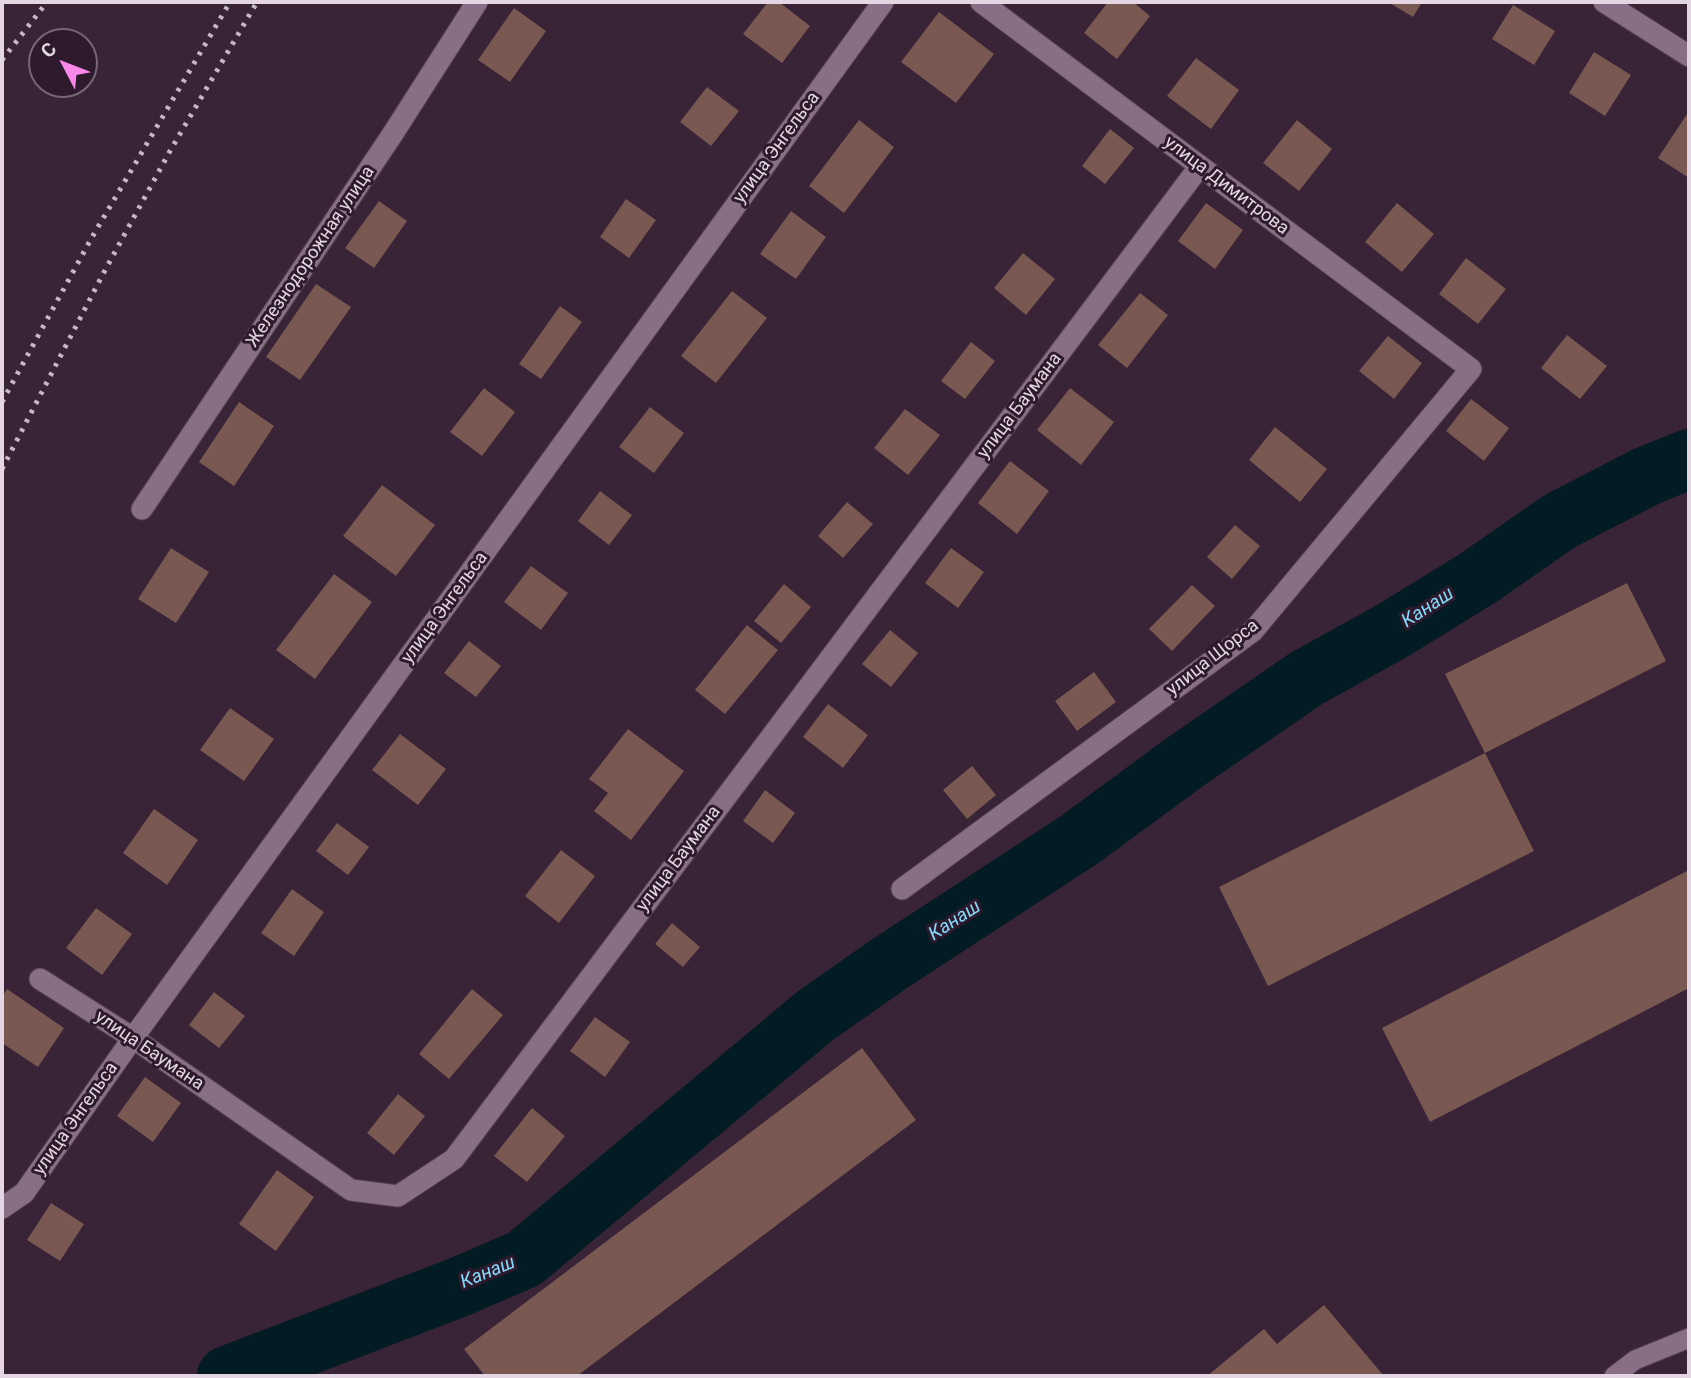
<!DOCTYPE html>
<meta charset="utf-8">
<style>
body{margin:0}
#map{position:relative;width:1691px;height:1378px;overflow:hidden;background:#382337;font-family:Roboto,sans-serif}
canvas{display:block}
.frame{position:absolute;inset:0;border:4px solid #e4d6e2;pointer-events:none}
.north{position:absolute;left:28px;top:28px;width:70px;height:70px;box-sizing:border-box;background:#2e1a2d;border:2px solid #776575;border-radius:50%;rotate:312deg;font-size:19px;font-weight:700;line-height:28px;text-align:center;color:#e4d6e2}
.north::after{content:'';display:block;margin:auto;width:24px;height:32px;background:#f988e9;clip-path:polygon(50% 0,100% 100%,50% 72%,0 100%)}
</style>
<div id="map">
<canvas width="1691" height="1378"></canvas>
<div class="frame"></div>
<div class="north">С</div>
</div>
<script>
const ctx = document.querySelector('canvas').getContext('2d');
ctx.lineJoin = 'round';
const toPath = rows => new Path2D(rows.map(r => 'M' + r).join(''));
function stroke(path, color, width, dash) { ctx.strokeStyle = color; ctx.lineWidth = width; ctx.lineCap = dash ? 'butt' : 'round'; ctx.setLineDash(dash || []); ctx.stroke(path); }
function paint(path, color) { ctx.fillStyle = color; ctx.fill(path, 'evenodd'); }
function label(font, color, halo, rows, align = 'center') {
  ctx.font = font + ' Roboto,sans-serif'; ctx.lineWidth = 6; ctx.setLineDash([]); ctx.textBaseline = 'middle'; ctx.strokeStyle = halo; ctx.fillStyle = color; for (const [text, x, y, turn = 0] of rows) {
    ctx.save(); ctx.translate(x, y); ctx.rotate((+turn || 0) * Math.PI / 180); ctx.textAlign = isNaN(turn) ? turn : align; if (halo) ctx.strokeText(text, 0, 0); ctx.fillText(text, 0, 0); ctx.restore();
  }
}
stroke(toPath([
 [227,1376,459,1287,524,1259,815,1016,889,964,1079,840,1185,762,1307,678,1392,631,1478,578,1560,521,1647,476,1689,459]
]), '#031c24', 60);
paint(toPath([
 [768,2,779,2,810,26,782,63,743,34],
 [1108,2,1133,2,1150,16,1117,59,1084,33],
 [1388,2,1422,2,1413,17],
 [1513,5,1555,31,1534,65,1492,39],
 [514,8,546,31,510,82,478,60],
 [939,12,994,54,956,103,901,62],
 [1594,52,1631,75,1605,116,1569,93],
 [1196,58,1239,90,1211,129,1167,96],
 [707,87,739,111,711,146,680,122],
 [1689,111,1689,178,1658,158],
 [859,120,894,147,844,213,809,186],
 [1297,120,1332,149,1299,191,1263,163],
 [1110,129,1134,148,1105,184,1082,166],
 [626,199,656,220,629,258,600,237],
 [379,201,407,221,374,268,345,248],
 [1206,203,1243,230,1215,269,1178,241],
 [1397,203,1434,234,1402,272,1365,242],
 [791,211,826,237,796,279,760,254],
 [1023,253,1055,279,1026,315,994,288],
 [1466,258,1506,289,1478,324,1439,294],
 [316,284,351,307,300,380,266,357],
 [732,291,767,318,716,383,681,356],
 [1140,293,1168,315,1127,368,1098,345],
 [560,306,582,322,541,379,519,364],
 [1567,335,1607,366,1580,399,1541,368],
 [1388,336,1422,363,1394,399,1359,371],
 [971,342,995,361,965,399,941,381],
 [484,388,515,412,482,456,450,432],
 [1070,388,1114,422,1081,465,1037,430],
 [1471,399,1509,428,1484,461,1446,431],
 [239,402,274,426,234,486,199,462],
 [650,407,684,433,654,473,619,447],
 [905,409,940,435,908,475,874,448],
 [1275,427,1327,469,1300,502,1249,460],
 [1010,461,1049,491,1017,534,978,503],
 [382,485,435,525,396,576,343,536],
 [600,491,632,515,609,545,578,521],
 [847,502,873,524,843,558,818,536],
 [1235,525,1260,546,1232,579,1207,557],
 [171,548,209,572,176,623,138,599],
 [951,548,984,572,958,608,925,583],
 [531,566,568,593,541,630,504,602],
 [334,574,372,602,315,679,276,650],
 [1627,583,1666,661,1485,753,1445,674],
 [784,584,811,607,781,643,754,621],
 [1192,585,1215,606,1172,651,1149,629],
 [747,625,778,650,725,714,695,690],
 [890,630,918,653,891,687,862,664],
 [469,641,501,666,476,697,444,673],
 [1094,672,1116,702,1077,731,1055,701],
 [828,704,868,735,843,768,803,737],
 [230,708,274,739,244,781,200,750],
 [628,729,684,771,631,840,594,811,608,793,589,779],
 [400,734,446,769,418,805,372,770],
 [1485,753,1534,851,1268,986,1219,887],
 [972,766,996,795,967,819,943,790],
 [765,790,795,813,773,843,743,821],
 [154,809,198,840,167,885,123,853],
 [337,823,369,847,348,875,316,851],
 [561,850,595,876,559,923,525,896],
 [1689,870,1689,988,1430,1122,1382,1028],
 [292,889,324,912,294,956,261,933],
 [96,908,132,934,102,975,66,948],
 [672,923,700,947,683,967,655,944],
 [7,989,64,1028,38,1067,2,1043,2,997],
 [472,989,503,1015,449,1079,419,1054],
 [214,992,245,1016,219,1048,189,1025],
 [595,1017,630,1042,605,1077,570,1051],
 [862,1048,916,1120,577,1376,485,1376,464,1349],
 [145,1077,181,1103,153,1142,117,1116],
 [398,1094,425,1116,394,1155,367,1133],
 [532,1108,565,1136,527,1182,494,1156],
 [277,1170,314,1197,276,1251,239,1224],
 [51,1203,84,1224,60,1261,27,1240],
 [1324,1305,1384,1376,1207,1376,1264,1329,1277,1344]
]), '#785850');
const lane = toPath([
 [1614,1376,1635,1360,1689,1338]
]);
const street = toPath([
 [1604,2,1689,56],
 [142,509,394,132,477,2],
 [902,889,1253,631,1471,369,981,2],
 [40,979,133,1038,351,1190,398,1196,454,1159,1200,166],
 [2,1208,24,1193,133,1038,883,2]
]);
stroke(lane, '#524151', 21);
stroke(street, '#524151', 23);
stroke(lane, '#886f85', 19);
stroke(street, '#886f85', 21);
stroke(toPath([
 [2,60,47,2],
 [2,402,91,239,230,2],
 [2,469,103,274,170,151,257,2]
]), '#c6b7c5', 5, [3.5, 7]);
label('18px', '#e4d6e2', '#2e1a2d', [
 ["улица Энгельса",777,148,-54],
 ["улица Димитрова",1226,186,37],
 ["Железнодорожная улица",311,257,-56],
 ["улица Баумана",1020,406,-53],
 ["улица Энгельса",445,608,-54],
 ["улица Щорса",1213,658,-38],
 ["улица Баумана",679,859,-53],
 ["улица Баумана",149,1051,34],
 ["улица Энгельса",76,1119,-55]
]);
label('italic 19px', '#85dcfc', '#2e1a2d', [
 ["Канаш",1428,608,-33],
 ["Канаш",955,921,-33],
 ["Канаш",488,1273,-22]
]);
</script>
